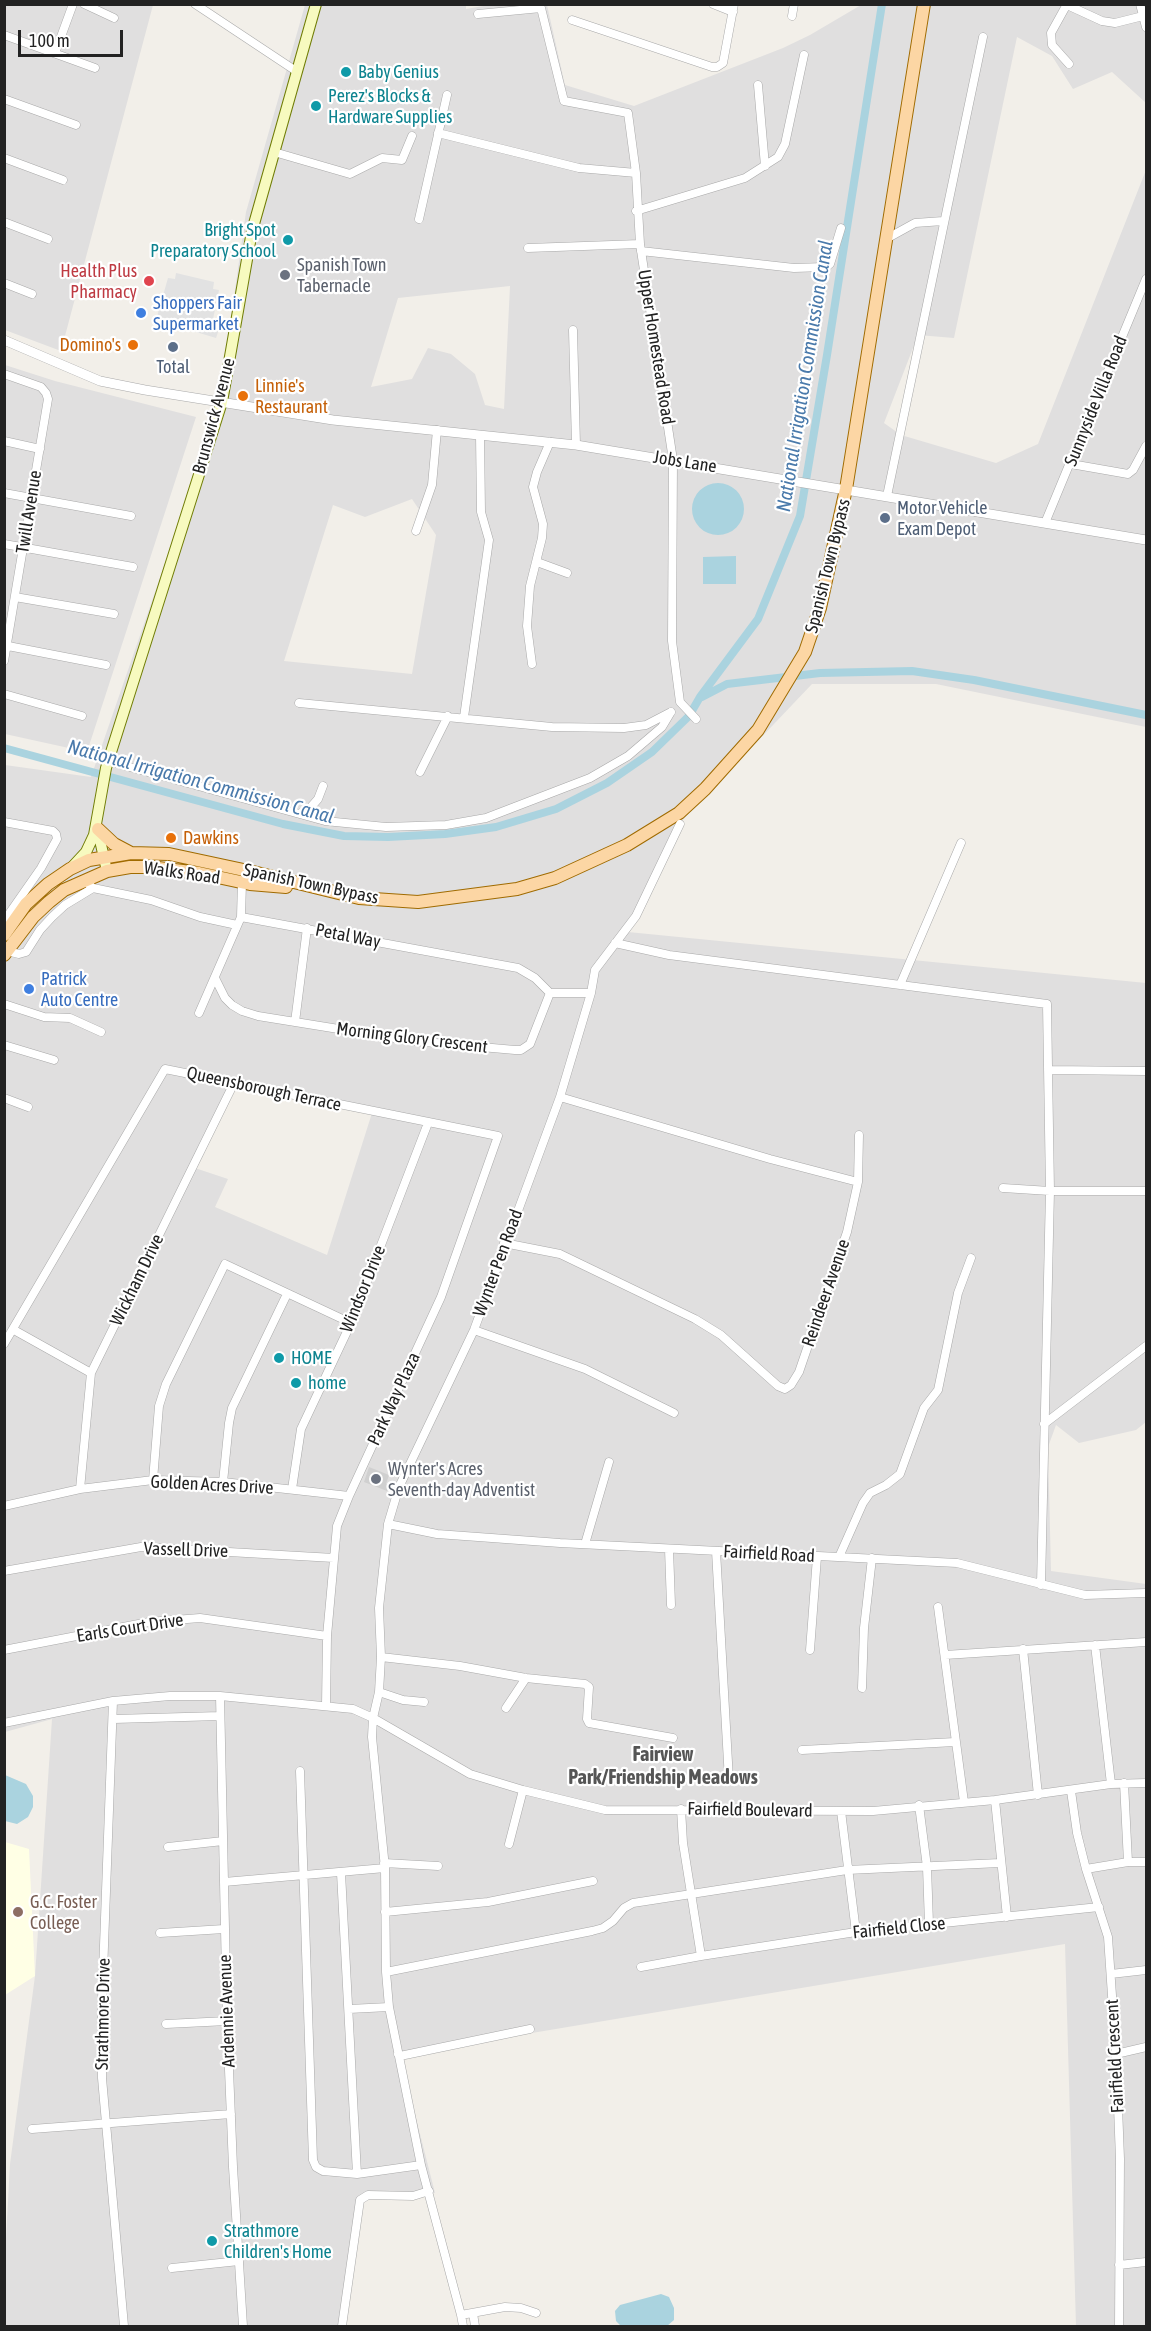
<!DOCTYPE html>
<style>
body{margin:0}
#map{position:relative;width:1151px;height:2331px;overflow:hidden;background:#f2efe9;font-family:"Asap Condensed",sans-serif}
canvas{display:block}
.frame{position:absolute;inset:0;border:6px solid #222;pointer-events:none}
.scale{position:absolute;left:18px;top:30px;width:105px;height:27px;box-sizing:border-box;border:3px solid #222;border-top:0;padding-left:8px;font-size:18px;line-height:21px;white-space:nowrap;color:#222;-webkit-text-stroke:4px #fff;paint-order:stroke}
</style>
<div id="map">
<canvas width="1151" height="2331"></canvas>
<div class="frame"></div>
<div class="scale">100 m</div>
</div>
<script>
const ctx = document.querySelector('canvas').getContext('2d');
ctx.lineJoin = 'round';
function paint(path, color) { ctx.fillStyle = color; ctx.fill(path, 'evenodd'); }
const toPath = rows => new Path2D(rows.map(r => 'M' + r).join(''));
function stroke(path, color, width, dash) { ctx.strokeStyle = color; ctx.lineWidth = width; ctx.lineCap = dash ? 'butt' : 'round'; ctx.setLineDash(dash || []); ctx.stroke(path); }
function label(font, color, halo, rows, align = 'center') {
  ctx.font = font + ' "Asap Condensed",sans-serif'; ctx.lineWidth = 4.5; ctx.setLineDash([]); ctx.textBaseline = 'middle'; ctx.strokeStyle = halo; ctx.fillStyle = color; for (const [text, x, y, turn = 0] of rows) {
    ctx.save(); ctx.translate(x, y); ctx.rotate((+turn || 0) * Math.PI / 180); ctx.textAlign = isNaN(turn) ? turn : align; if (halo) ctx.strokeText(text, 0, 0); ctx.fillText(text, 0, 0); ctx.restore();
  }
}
paint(toPath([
 [4,5,153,5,61,351,5,330],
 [305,5,466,5,466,9,489,5,547,5,565,85,634,106,783,48,810,35,861,5,1146,5,1146,103,1112,72,1073,89,1052,56,1017,37,954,338,918,335,884,423,901,435,996,463,1038,444,1146,170,1146,727,936,684,812,684,677,826,628,932,1146,983,1146,1422,1136,1430,1079,1443,1056,1425,1048,1447,1051,1571,1146,1584,1146,2326,1076,2326,1065,1944,400,2055,435,2193,356,2200,341,2326,5,2326,5,2257,10,2164,35,1976,52,1719,5,1732,5,765,91,777,218,410,246,212],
 [510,286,504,409,485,405,475,374,451,354,428,348,412,379,371,387,398,298],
 [412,499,436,535,412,674,284,661,333,505,365,517],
 [233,1083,372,1113,327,1255,215,1207,228,1179,195,1168],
 [5,365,55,381,196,417,87,752,5,734]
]), '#e0dfdf');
paint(toPath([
 [5,1842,29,1849,35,1976,5,1995]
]), '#ffffe5');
paint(toPath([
 [369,1467,389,1475,386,1484,390,1485,387,1491,364,1482]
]), '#d0d0d0');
paint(toPath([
 [176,273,214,282,213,289,219,290,212,324,209,324,219,329,216,338,156,320,168,278,175,279]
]), '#e2e2e2');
paint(toPath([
 '692 509a26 26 0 1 1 52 0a26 26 0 1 1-52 0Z',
 [736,556,736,584,703,584,703,557],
 [5,1775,26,1784,33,1796,33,1807,28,1817,17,1824,5,1821],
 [661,2294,669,2297,674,2308,674,2320,667,2326,621,2326,616,2321,615,2311,620,2305]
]), '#aad3df');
stroke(toPath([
 [702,697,727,684,820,673,912,671,974,680,1146,715],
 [4,748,283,824,344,836,388,837,445,834,496,827,556,809,607,783,652,752,689,716,700,697,758,619,800,516,827,355,882,4]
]), '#aad3df', 8);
const minor = toPath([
 [84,4,114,18],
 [195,4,296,71],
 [713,4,733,12],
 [1065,4,1102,21,1115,23,1143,16],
 [1140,4,1146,27],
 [1066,6,1051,33,1052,45,1069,64],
 [478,14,541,8,564,101,628,113,636,173,640,244,673,460,672,641,680,702,696,719],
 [792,16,794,4],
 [572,20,712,67,717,67,723,63,734,4],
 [4,35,95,68],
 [55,53,73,4],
 [758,85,765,166],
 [4,99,76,125],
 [438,133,579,168,636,173],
 [274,152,350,174,382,158,402,160,412,136],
 [4,158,63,180],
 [636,211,745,178,778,157,785,144,804,55],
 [419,219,447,95],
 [4,222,48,239],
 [886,239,915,223,943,221],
 [528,248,640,244],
 [641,251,794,268,825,267,830,264,841,228],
 [4,283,32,294],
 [573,330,576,445],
 [4,374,41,387,46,393,48,399,4,661],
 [4,441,40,449],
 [1071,464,1128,474,1133,470,1146,446],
 [4,493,131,516],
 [887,496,983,37],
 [1045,523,1146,279],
 [416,531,432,485,437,430],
 [4,544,133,567],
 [537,562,567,573],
 [15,597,114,614],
 [8,646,106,665],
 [532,664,527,626,530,586,542,538,543,524,533,487,537,472,550,442],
 [4,694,82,716],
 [299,703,552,727,624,728,646,725,671,712],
 [464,717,489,540,481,512,480,435],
 [108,761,325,821,386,827,446,825,486,818,590,778,628,756,662,727,671,712],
 [420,772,448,716],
 [301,813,311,807,318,799,323,786],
 [4,822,53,831,56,834,57,839,41,868,4,921],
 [84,880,93,888,151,900,200,917,237,925],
 [241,917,518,968,535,978,550,993],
 [615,943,669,955,1047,1004,1050,1191,1041,1585],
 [7,951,19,954,26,952,40,930,52,917,65,905,93,888],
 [215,978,225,998,232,1005,242,1011,258,1016,413,1041,515,1050,521,1050,530,1044,550,993,591,993],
 [900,985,961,843],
 [4,1004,44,1017,70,1018,101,1032],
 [199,1013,241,917,242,882],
 [295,1022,307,928],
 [4,1045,54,1060],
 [1048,1070,1146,1071],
 [4,1098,28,1107],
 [858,1182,859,1135],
 [1003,1188,1050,1191,1146,1191],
 [504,1243,560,1254,695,1319,721,1335,778,1386,785,1389,791,1385,799,1372,847,1232,858,1182,770,1159,560,1097],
 [14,1330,91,1373],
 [474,1330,585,1369,674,1413],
 [4,1344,165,1069,498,1136,441,1297,349,1496,337,1526,327,1636,326,1706],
 [1044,1424,1146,1346],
 [153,1480,159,1406,166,1384,225,1264,351,1323],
 [223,1482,229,1423,232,1408,287,1294],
 [80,1489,91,1373,234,1083],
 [292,1489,301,1429,351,1323,428,1123],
 [4,1506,80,1489,153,1480,223,1482,349,1496],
 [388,1524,437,1534,560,1543,957,1563,1085,1595,1146,1593],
 [585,1544,609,1462],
 [669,1549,671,1605],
 [716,1551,729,1780],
 [839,1557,863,1503,870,1493,886,1485,900,1474,924,1408,938,1390,958,1293,971,1258],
 [4,1571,141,1547,334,1558],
 [938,1607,964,1802],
 [1095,1645,1111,1784],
 [1023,1649,1038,1795],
 [4,1650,149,1622,200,1618,327,1636],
 [810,1650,817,1557],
 [945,1655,1146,1642],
 [381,1657,460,1666,526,1678,585,1684,589,1687,587,1719,589,1723,673,1738],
 [862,1688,864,1628,872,1558],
 [379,1692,403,1700,424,1702],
 [220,1696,227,2021,233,2167,243,2326],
 [113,1701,102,2000,102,2078,124,2326],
 [506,1708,526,1678],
 [114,1719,220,1716],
 [4,1723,113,1701,170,1696,220,1696,353,1709,373,1718,470,1774,523,1790,605,1810,873,1811,995,1800,1111,1784,1146,1783],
 [802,1750,955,1742],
 [300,1771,313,2160,316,2167,323,2171,357,2174,421,2165],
 [1124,1783,1128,1862],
 [1071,1791,1077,1833,1086,1869,1108,1937,1116,2054,1120,2159,1119,2326],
 [995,1800,1007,1917],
 [919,1805,927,1867,929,1924],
 [681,1809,683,1843,701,1956],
 [841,1811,856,1932],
 [509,1844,523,1790],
 [168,1847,223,1841],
 [384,1863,438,1866],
 [1086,1869,1128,1862,1146,1862],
 [341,1873,357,2174],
 [224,1882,385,1868],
 [385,1912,488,1902,593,1881],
 [160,1933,224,1929],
 [641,1967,701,1956,856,1932,1099,1907],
 [386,1972,592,1931,603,1928,613,1921,624,1908,633,1903,847,1870,1000,1863],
 [1111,1974,1146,1970],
 [349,2009,389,2007],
 [166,2024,227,2021],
 [398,2054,400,2056,530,2029],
 [1116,2054,1146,2047],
 [32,2129,231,2114],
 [1119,2265,1146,2262],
 [172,2268,239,2261],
 [473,2313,475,2326],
 [461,2315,505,2307,521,2308,536,2313],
 [342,2326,360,2200,368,2195,413,2196,429,2191],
 [463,2326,461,2315,421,2165,389,2007,386,1972,385,1868,372,1737,373,1718,379,1692,381,1657,379,1608,388,1524,399,1487,474,1330,560,1097,591,993,595,970,636,916,680,824]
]);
const tertiary = toPath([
 [4,340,100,381,145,390,333,420,576,445,1146,540]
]);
const secondary = toPath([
 [97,827,107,871],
 [73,866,86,852,94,835,106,768,222,402,252,231,316,4]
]);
const primary = toPath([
 [98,829,114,844,131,853],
 [4,935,26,904,48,884,70,869,89,860,131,853,169,854,253,872,359,898,418,902,517,889,555,878,627,845,679,813,705,789,758,730,805,652,820,608,846,489,924,4],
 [4,955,33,917,49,902,64,890,107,871,130,867,150,867,199,873,250,884,286,887]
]);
stroke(minor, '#a9a9a9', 9);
stroke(tertiary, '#a9a9a9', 10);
stroke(secondary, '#707d05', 12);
stroke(primary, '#a06b00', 14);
stroke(minor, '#fff', 8);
stroke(tertiary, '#fff', 9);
stroke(secondary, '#f7fabf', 10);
stroke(primary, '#fcd6a4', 12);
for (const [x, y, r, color] of [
 [346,72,6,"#0f9aa8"],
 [316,106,6,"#0f9aa8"],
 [288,240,6,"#0f9aa8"],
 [285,275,6,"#6b7280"],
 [149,281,6,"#e0444e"],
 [141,313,6,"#3f7fe0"],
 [133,345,6,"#e8710a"],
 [173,347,6,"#5c6f8a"],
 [243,396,6,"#e8710a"],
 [885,518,6,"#5c6f8a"],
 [171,838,6,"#e8710a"],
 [29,989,6,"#3f7fe0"],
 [279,1358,6,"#0f9aa8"],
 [296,1383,6,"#0f9aa8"],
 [376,1479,6,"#6b7280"],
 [18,1912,6,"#8d6e63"],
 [212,2241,6,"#0f9aa8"]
]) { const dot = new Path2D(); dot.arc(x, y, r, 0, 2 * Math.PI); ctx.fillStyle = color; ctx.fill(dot); stroke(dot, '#fff', 2); }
label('18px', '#0d838f', '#fff', [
 ["Baby Genius",358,72],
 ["Perez's Blocks &",328,96],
 ["Hardware Supplies",328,117],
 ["Bright Spot",276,230,"right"],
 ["Preparatory School",276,251,"right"],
 ["HOME",291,1358],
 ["home",308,1383],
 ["Strathmore",224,2231],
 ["Children's Home",224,2252]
], 'left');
label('18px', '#5b616d', '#fff', [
 ["Spanish Town",297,265],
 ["Tabernacle",297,286],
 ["Wynter's Acres",388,1469],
 ["Seventh-day Adventist",388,1490]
], 'left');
label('18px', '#be3a42', '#fff', [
 ["Health Plus",137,271],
 ["Pharmacy",137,292]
], 'right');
label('18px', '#366cbe', '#fff', [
 ["Shoppers Fair",153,303],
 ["Supermarket",153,324],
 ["Patrick",41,979],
 ["Auto Centre",41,1000]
], 'left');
label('18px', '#c56008', '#fff', [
 ["Domino's",121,345,"right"],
 ["Linnie's",255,386],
 ["Restaurant",255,407],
 ["Dawkins",183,838]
], 'left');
label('18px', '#222', '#fff', [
 ["Upper Homestead Road",656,347,81],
 ["Sunnyside Villa Road",1096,401,-68],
 ["Brunswick Avenue",214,416,-75],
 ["Jobs Lane",685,462,9],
 ["Twill Avenue",29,512,-81],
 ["Spanish Town Bypass",828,566,-76],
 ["Walks Road",182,873,8],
 ["Spanish Town Bypass",311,884,12],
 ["Petal Way",348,936,11],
 ["Morning Glory Crescent",412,1038,7],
 ["Queensborough Terrace",264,1089,12],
 ["Wynter Pen Road",498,1263,-70],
 ["Wickham Drive",137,1280,-64],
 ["Windsor Drive",363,1289,-68],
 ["Reindeer Avenue",826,1293,-71],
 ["Park Way Plaza",394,1399,-65],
 ["Golden Acres Drive",212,1485,3],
 ["Vassell Drive",186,1550,2],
 ["Fairfield Road",769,1554,3],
 ["Earls Court Drive",130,1628,-9],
 ["Fairfield Boulevard",750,1810,1],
 ["Fairfield Close",899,1928,-6],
 ["Ardennie Avenue",227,2011,-92],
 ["Strathmore Drive",103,2014,-89],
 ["Fairfield Crescent",1115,2056,-93]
]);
label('18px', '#4e5e75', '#fff', [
 ["Total",173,367],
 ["Motor Vehicle",897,508,"left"],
 ["Exam Depot",897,529,"left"]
]);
label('18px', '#785e54', '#fff', [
 ["G.C. Foster",30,1902],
 ["College",30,1923]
], 'left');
label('italic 20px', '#4a7aab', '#fff', [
 ["National Irrigation Commission Canal",805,376,-81],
 ["National Irrigation Commission Canal",201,782,15]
]);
label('bold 20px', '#555', '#fff', [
 ["Fairview",663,1755],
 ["Park/Friendship Meadows",663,1778]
]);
</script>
